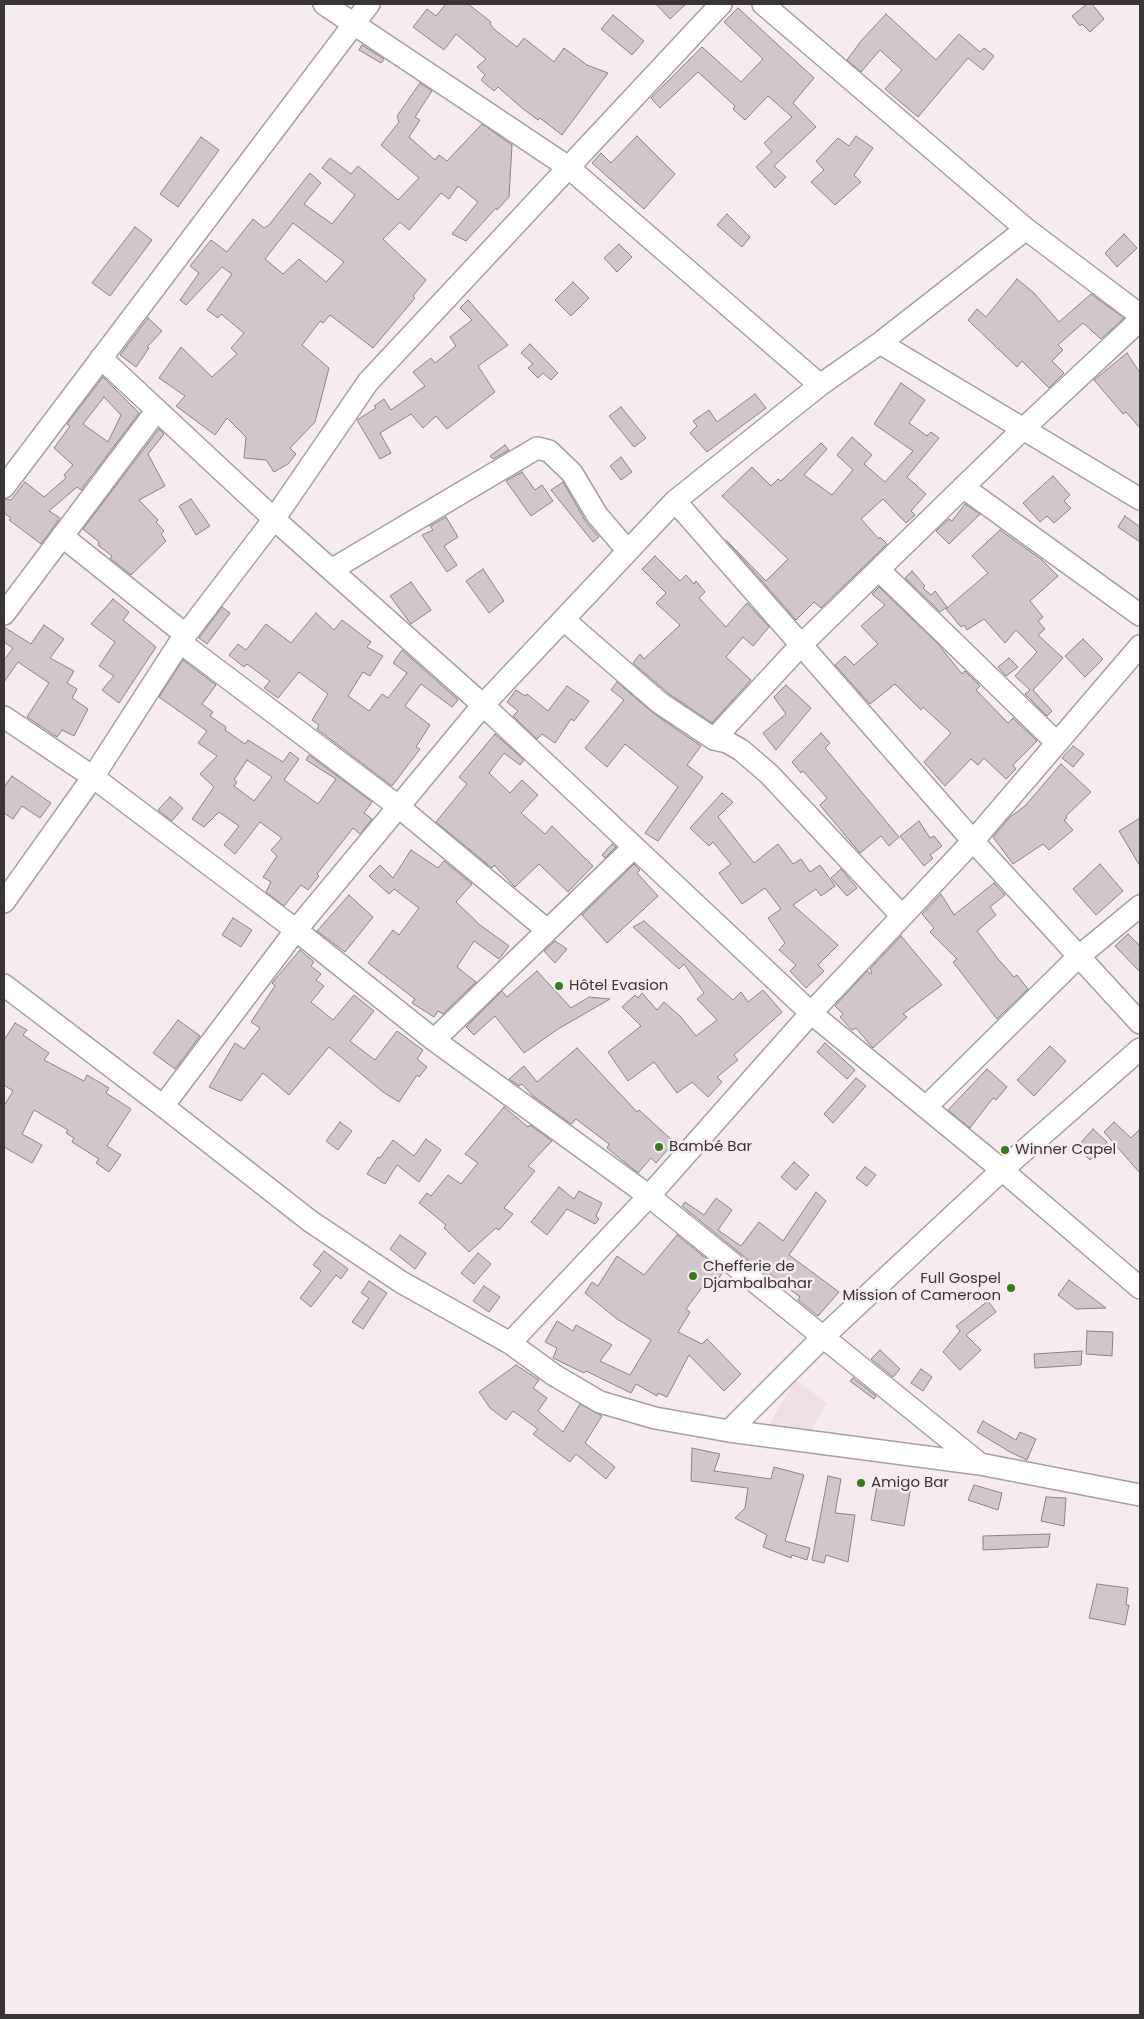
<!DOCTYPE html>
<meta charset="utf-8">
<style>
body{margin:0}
#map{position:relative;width:1144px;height:2019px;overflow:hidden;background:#f6ecf0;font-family:Poppins,sans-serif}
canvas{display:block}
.frame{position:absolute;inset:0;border:5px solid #393537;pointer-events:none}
</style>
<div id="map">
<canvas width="1144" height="2019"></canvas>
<div class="frame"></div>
</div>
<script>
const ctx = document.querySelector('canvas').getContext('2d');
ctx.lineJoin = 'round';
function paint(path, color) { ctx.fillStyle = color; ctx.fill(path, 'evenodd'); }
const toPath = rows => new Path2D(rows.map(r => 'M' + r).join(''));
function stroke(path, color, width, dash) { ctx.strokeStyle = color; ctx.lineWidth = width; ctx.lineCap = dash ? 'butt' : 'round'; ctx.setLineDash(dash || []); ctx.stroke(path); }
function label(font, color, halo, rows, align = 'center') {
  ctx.font = font + ' Poppins,sans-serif'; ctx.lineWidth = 5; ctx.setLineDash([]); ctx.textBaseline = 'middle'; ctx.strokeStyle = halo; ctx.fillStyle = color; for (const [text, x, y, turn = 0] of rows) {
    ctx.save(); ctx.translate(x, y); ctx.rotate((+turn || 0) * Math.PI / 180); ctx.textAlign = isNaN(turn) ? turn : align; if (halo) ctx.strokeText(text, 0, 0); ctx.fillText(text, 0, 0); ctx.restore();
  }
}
paint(toPath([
 [795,1380,827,1403,809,1434,767,1428]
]), '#f1dfe7');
const building = toPath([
 [446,4,468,4,491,22,490,24,495,30,517,47,524,38,554,62,564,48,587,65,608,73,562,135,540,118,538,120,522,108,498,87,494,91,481,80,485,75,477,67,486,59,456,34,444,50,413,27,427,9,436,16,446,4],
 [656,4,686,4,670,19,656,4],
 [1087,4,1092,4,1104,19,1090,32,1082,24,1080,26,1072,16,1087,4],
 [738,8,814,78,793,103,816,127,774,166,786,177,775,188,756,167,772,152,764,143,792,117,768,96,745,120,733,109,735,106,698,72,660,108,651,98,702,47,741,82,763,59,724,22,738,8],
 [886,14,936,60,959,34,980,52,984,48,994,56,983,70,968,58,918,117,885,89,902,70,880,50,861,72,847,60,861,41,886,14],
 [613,15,644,41,632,55,601,29,613,15],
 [362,45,384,59,381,63,359,50,362,45],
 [420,83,432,91,415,117,420,120,409,137,435,160,439,155,447,161,482,124,512,145,509,197,497,210,496,208,466,241,452,234,478,202,458,186,449,199,441,193,409,230,400,222,383,239,426,280,413,296,415,298,373,348,330,315,323,323,320,321,302,345,329,368,315,422,290,448,296,454,288,464,274,472,266,460,244,458,246,437,227,418,215,435,176,406,185,396,159,378,181,347,212,377,237,354,231,348,244,333,221,314,218,318,207,310,232,274,222,267,186,305,180,300,199,273,190,266,211,240,227,252,253,219,264,228,269,225,310,173,321,183,304,204,332,224,355,195,322,168,330,158,351,174,358,166,398,200,419,178,381,145,399,122,397,116,420,83],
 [293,223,344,262,326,282,299,259,283,274,265,259,293,223],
 [637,136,675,174,644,209,592,163,601,153,611,163,637,136],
 [856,136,873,148,854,175,861,182,835,205,811,182,824,170,816,161,838,138,849,146,856,136],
 [201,137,219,150,178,207,160,194,201,137],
 [727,214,750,237,742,247,717,225,727,214],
 [135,227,152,240,110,296,92,283,135,227],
 [1124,234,1137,248,1117,267,1105,253,1124,234],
 [619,244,632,257,617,272,604,258,619,244],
 [1017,279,1034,293,1059,322,1091,294,1124,318,1101,339,1083,323,1058,345,1063,350,1052,361,1064,373,1049,388,1022,361,1017,367,968,320,977,309,986,317,1017,279],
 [573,282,589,298,571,316,555,300,573,282],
 [468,300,508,345,478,366,495,392,447,429,436,416,423,428,411,414,380,433,391,453,380,459,357,420,376,408,374,406,384,399,391,410,425,386,413,372,431,358,435,363,456,346,450,337,472,320,460,308,468,300],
 [148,318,162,331,147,347,149,348,136,367,120,355,148,318],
 [530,344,558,373,551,380,543,373,538,378,528,368,533,364,521,353,530,344],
 [1127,353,1140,373,1140,428,1126,412,1123,414,1094,380,1127,353],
 [103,377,139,413,81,490,77,487,49,511,60,518,41,544,9,520,11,518,4,513,4,499,11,500,25,482,44,497,66,478,64,475,73,465,54,448,70,426,67,424,103,377],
 [104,397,121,415,108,442,83,424,104,397],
 [901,383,925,400,909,423,927,436,931,432,939,438,907,477,926,494,911,511,915,515,906,523,883,499,861,519,879,539,880,537,887,544,821,608,814,602,796,620,726,540,766,581,788,559,722,496,752,467,771,486,778,479,781,481,821,443,827,449,804,475,832,495,853,470,837,455,852,437,872,455,864,464,885,482,913,451,874,424,901,383],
 [755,394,766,408,707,452,690,433,697,426,693,421,709,410,717,422,755,394],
 [621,407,646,438,634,447,609,416,621,407],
 [159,429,164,434,148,454,165,486,139,500,158,520,156,522,164,531,161,534,166,541,131,575,110,558,112,556,98,545,99,542,83,529,159,429],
 [505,445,509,450,493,459,490,456,505,445],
 [621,457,632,472,621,480,610,466,621,457],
 [522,472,535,490,542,485,553,501,531,516,506,481,522,472],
 [1053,476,1070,495,1064,501,1071,508,1054,523,1047,516,1040,522,1023,503,1053,476],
 [563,482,586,522,599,537,593,542,551,490,563,482],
 [191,499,210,526,196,535,179,506,191,499],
 [965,504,980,514,949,544,936,531,949,519,952,521,965,504],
 [1125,516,1140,527,1140,542,1118,527,1125,516],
 [446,517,458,537,444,546,457,565,447,572,422,535,433,530,430,526,446,517],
 [1000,530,1042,560,1058,576,1030,601,1043,617,1038,621,1045,629,1038,635,1063,658,1033,690,1052,711,1047,716,1025,694,1030,690,1015,676,1037,652,1016,630,1005,643,984,619,967,630,964,625,961,627,946,609,988,573,972,556,1000,530],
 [655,556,680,581,686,575,694,584,696,581,705,592,699,598,726,627,747,603,769,627,753,646,743,637,726,657,751,680,712,723,668,693,633,663,640,654,644,659,680,625,656,603,666,593,642,569,655,556],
 [483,569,504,601,489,613,466,581,483,569],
 [912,571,925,586,923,588,931,595,935,591,947,607,940,612,905,578,912,571],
 [411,582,431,610,411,624,390,596,411,582],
 [879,587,938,644,962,674,965,671,980,686,976,690,1008,723,1013,718,1037,741,1013,765,1016,769,1006,779,984,758,978,765,971,759,945,786,924,762,951,733,923,707,921,710,895,684,870,704,835,665,845,656,854,665,878,644,861,626,885,605,872,594,879,587],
 [113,599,129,612,123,620,156,647,119,703,102,690,114,676,99,666,115,642,91,624,113,599],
 [222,607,230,613,207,644,199,638,222,607],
 [316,613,334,630,342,620,371,642,367,647,383,656,370,676,363,672,348,696,369,711,382,694,388,698,407,673,393,663,402,650,458,700,452,707,421,684,405,706,430,725,416,747,420,749,392,786,317,729,319,725,312,720,328,694,299,672,278,698,264,688,270,681,247,664,244,667,229,655,238,644,246,650,266,624,291,643,316,613],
 [44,625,64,639,50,658,74,671,67,683,77,689,72,698,88,709,74,736,62,730,57,737,27,717,49,683,18,662,4,682,4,660,13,648,4,642,4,627,31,644,44,625],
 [1083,639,1103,659,1085,677,1065,656,1083,639],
 [1009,658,1018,667,1006,676,998,667,1009,658],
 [183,660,216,685,202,704,213,712,210,716,226,727,225,730,245,744,248,740,283,762,290,752,299,759,284,780,318,804,336,779,306,760,309,755,372,802,364,813,372,819,360,834,353,828,317,874,319,876,308,890,301,885,284,906,266,892,271,882,263,877,277,856,271,850,282,838,260,822,235,854,224,845,239,826,219,812,204,827,192,819,214,787,200,774,217,756,198,743,207,731,159,697,183,660],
 [247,760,272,777,254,801,234,786,237,782,234,780,247,760],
 [617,682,653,713,701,746,687,765,703,777,658,841,645,833,678,787,625,744,607,767,585,748,624,700,611,690,617,682],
 [786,685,811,708,776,750,763,733,786,714,774,697,786,685],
 [567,686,589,701,574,721,571,719,555,743,542,734,537,739,513,716,518,711,507,702,516,690,525,696,527,694,548,711,567,686],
 [821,733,830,743,825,748,899,837,889,846,881,836,860,853,820,805,827,798,803,771,801,773,792,762,821,733],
 [495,734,524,760,520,765,504,753,489,773,510,793,522,780,538,795,521,813,545,834,552,826,593,866,568,892,539,864,515,887,494,865,492,868,436,822,467,784,459,777,495,734],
 [1073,746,1084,754,1073,767,1062,758,1073,746],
 [1061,764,1091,792,1066,816,1067,818,1064,820,1073,830,1049,850,1043,844,1013,864,993,837,1010,817,1025,806,1061,764],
 [12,776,51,803,40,818,22,806,13,819,4,813,4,787,12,776],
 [722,793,733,802,718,817,754,863,778,844,793,864,801,859,810,872,820,865,835,886,821,896,816,889,793,905,838,945,818,965,824,971,806,988,790,971,796,965,779,950,785,943,768,918,781,909,765,888,742,904,719,873,731,864,713,842,709,846,690,828,722,793],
 [170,797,183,808,172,821,158,810,170,797],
 [1140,818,1140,866,1119,831,1140,818],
 [919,821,930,838,934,836,942,846,930,855,933,858,924,866,900,836,919,821],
 [612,844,616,847,605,858,602,855,612,844],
 [411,850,438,868,444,861,472,884,456,902,480,925,509,946,499,959,474,941,457,967,476,982,443,1014,438,1011,434,1017,412,1003,415,999,368,963,393,930,399,935,419,908,394,889,389,894,369,876,380,865,393,878,411,850],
 [634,864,640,870,637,873,658,896,607,943,582,915,634,864],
 [1100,864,1123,891,1096,915,1073,889,1100,864],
 [841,869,857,888,847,896,831,878,841,869],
 [994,883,1005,895,990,907,996,915,977,931,998,959,1014,977,1017,975,1028,989,997,1019,953,962,957,959,930,932,934,928,922,914,941,894,954,915,994,883],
 [349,895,373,917,345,952,317,931,349,895],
 [233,918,252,930,241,947,222,935,233,918],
 [644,921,733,1000,741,992,748,1002,763,990,782,1012,734,1055,738,1060,717,1077,722,1082,708,1097,692,1082,677,1093,654,1062,628,1081,608,1052,641,1026,622,1007,635,995,638,998,642,993,657,1010,664,1002,681,1017,696,1036,717,1020,697,999,704,993,684,964,679,969,633,927,644,921],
 [1128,934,1140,946,1140,972,1115,946,1128,934],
 [901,936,942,985,903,1014,907,1017,873,1048,856,1028,852,1030,840,1017,843,1014,835,1006,867,971,871,974,872,972,870,969,901,936],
 [555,941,567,949,555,963,544,951,555,941],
 [300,950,314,962,311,966,321,974,316,980,324,986,311,1002,333,1020,354,995,374,1011,350,1041,375,1060,397,1031,423,1050,417,1059,427,1067,419,1077,417,1075,399,1102,383,1092,329,1047,289,1095,263,1073,241,1101,209,1087,235,1043,244,1049,260,1028,251,1022,275,986,272,983,300,950],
 [537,971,571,1008,589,997,610,999,558,1029,524,1053,495,1016,474,1035,466,1027,502,991,507,997,537,971],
 [178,1020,200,1036,175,1069,153,1053,178,1020],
 [15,1023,27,1030,23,1035,49,1053,44,1060,84,1081,87,1075,109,1088,106,1093,131,1109,107,1146,121,1155,109,1172,96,1163,99,1159,72,1142,74,1138,66,1133,68,1130,34,1110,22,1134,42,1145,32,1163,4,1147,4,1106,13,1091,4,1085,4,1040,15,1023],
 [825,1043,855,1070,847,1079,817,1052,825,1043],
 [1050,1046,1066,1061,1034,1096,1017,1080,1050,1046],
 [577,1048,637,1112,639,1110,674,1142,656,1163,651,1158,638,1173,607,1148,609,1144,576,1119,571,1124,533,1096,522,1084,519,1086,509,1079,524,1066,537,1082,577,1048],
 [987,1069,1007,1087,996,1100,993,1098,970,1128,948,1110,987,1069],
 [856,1078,866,1086,833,1123,824,1114,856,1078],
 [504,1107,528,1127,530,1125,552,1141,528,1166,535,1171,504,1208,513,1214,499,1230,496,1228,469,1252,444,1228,446,1225,419,1203,427,1193,431,1196,448,1175,461,1184,478,1163,465,1154,504,1107],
 [340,1122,352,1131,338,1150,326,1141,340,1122],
 [1114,1122,1131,1138,1140,1129,1140,1173,1104,1132,1114,1122],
 [1093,1129,1107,1142,1090,1160,1077,1147,1093,1129],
 [426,1139,441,1150,419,1182,397,1165,385,1184,367,1174,378,1157,380,1158,393,1140,414,1156,426,1139],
 [794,1162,809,1175,796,1190,781,1177,794,1162],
 [865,1167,876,1175,867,1186,856,1178,865,1167],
 [559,1187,574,1199,579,1191,602,1203,596,1216,599,1219,595,1224,567,1209,547,1235,531,1222,559,1187],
 [816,1192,826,1201,789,1255,839,1292,818,1316,798,1300,800,1297,770,1274,769,1276,763,1272,682,1206,685,1202,704,1215,716,1198,732,1210,718,1230,741,1246,759,1222,783,1241,816,1192],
 [400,1235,426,1253,415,1269,390,1249,400,1235],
 [677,1235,723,1272,715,1283,709,1278,686,1309,690,1312,678,1332,702,1344,707,1339,741,1374,724,1391,689,1355,667,1397,658,1393,657,1396,636,1384,631,1393,586,1371,584,1373,553,1358,557,1348,545,1342,557,1321,573,1331,576,1325,612,1345,600,1361,630,1375,651,1340,617,1319,585,1293,592,1282,598,1286,617,1256,644,1275,677,1235],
 [324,1251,348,1269,341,1279,336,1275,311,1307,300,1298,321,1271,313,1265,324,1251],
 [478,1253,491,1264,474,1284,461,1273,478,1253],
 [1069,1280,1106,1308,1076,1309,1058,1295,1069,1280],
 [369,1281,387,1293,363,1329,352,1322,369,1298,361,1293,369,1281],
 [484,1286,500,1297,489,1312,473,1301,484,1286],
 [988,1301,996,1312,966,1335,981,1350,960,1370,943,1352,960,1331,956,1326,988,1301],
 [1087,1331,1113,1332,1112,1356,1086,1354,1087,1331],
 [880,1350,900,1369,893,1377,871,1359,880,1350],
 [1082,1351,1081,1365,1035,1368,1034,1354,1082,1351],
 [516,1365,539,1380,533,1388,547,1398,538,1411,563,1432,580,1404,602,1416,585,1443,615,1467,606,1479,576,1454,570,1462,533,1434,538,1429,513,1411,506,1420,490,1408,479,1392,516,1365],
 [921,1369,932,1377,923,1391,911,1383,921,1369],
 [853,1378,876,1396,874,1399,850,1381,853,1378],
 [983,1421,1016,1440,1020,1432,1036,1439,1027,1460,1010,1452,977,1432,983,1421],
 [692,1448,720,1454,714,1471,771,1479,774,1467,804,1475,785,1541,810,1548,807,1560,792,1555,791,1558,763,1547,767,1535,735,1518,745,1508,748,1488,691,1481,692,1448],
 [828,1476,841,1479,835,1513,855,1515,848,1562,826,1555,824,1563,812,1560,828,1476],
 [878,1480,911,1486,904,1526,871,1520,878,1480],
 [974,1485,1002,1493,998,1510,968,1500,974,1485],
 [1046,1497,1066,1498,1064,1526,1041,1521,1046,1497],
 [1050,1534,1048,1547,983,1550,983,1536,1050,1534],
 [1097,1584,1128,1588,1126,1605,1129,1605,1125,1625,1089,1618,1097,1584]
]);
paint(building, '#d1c7cb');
stroke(building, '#8c8387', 1);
const minor = toPath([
 [324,4,568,167,820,385],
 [763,4,1026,229,1140,315],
 [880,343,1140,499],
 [101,358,274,519,483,705,811,1013,1002,1170,1140,1288],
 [4,487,369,4],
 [963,487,1140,615],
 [675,501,973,841,1140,1023],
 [62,536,186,635],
 [331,570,537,448,549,451,572,473,597,515,628,551],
 [879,570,1057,743],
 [4,614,157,410],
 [564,620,660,703,714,739,727,742,741,750,769,774,902,916],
 [180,642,399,807,547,930],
 [4,717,93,777,296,930,434,1040,649,1196,980,1464],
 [714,739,801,645,1023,429,1140,320],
 [4,902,93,777,180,642,274,519,368,382,721,4],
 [4,985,163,1106,310,1221,401,1282,510,1343,554,1375,600,1402,655,1418,729,1431,980,1464,1140,1495],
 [434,1040,634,847],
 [163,1106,296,930,483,705,675,501,820,385,880,343,1026,229],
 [926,1107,1078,957,1140,906],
 [510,1343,649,1196,811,1013,973,841,1140,646],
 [729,1431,824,1336,1002,1170,1140,1049]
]);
stroke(minor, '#a99fa3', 24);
stroke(minor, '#fff', 21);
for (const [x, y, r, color] of [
 [559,986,5,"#367c1f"],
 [659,1147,5,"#367c1f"],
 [1005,1150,5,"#367c1f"],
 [693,1276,5,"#367c1f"],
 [1011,1288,5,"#367c1f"],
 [861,1483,5,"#367c1f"]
]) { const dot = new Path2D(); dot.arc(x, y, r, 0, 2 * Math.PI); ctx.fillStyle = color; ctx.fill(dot); stroke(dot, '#f6ecf0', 2); }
label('15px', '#393537', '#f6ecf0', [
 ["Hôtel Evasion",569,986],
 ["Bambé Bar",669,1147],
 ["Winner Capel",1015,1150],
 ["Chefferie de",703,1267],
 ["Djambalbahar",703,1284],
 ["Full Gospel",1001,1279,"right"],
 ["Mission of Cameroon",1001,1296,"right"],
 ["Amigo Bar",871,1483]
], 'left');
</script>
